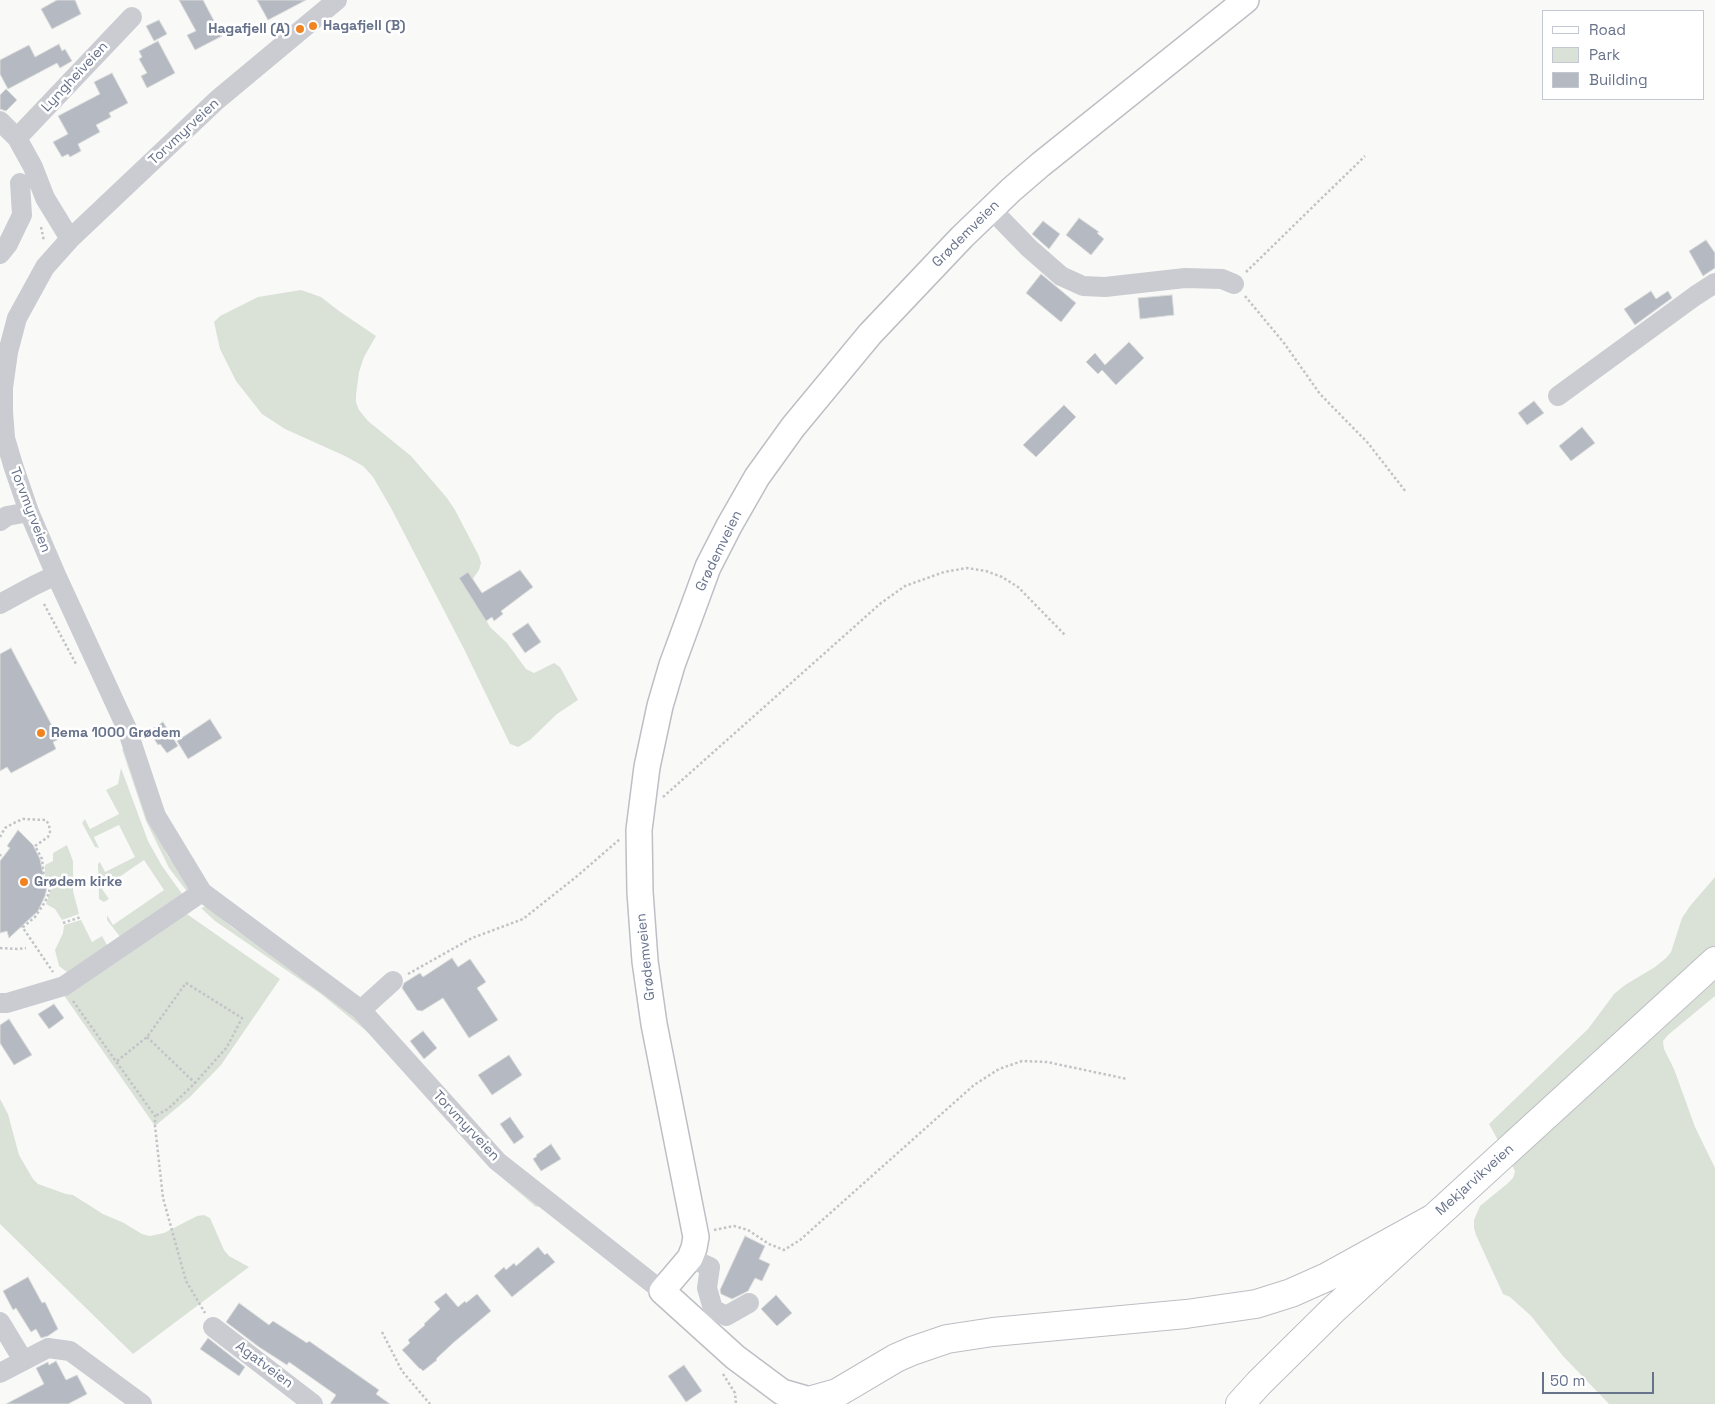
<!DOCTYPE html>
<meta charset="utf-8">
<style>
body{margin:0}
#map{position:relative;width:1715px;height:1404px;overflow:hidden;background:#f9faf8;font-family:"Space Grotesk",sans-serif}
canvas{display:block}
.legend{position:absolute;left:1542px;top:10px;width:162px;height:90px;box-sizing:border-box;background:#fff;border:1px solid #c2c7d1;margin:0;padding:6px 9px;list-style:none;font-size:15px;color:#67728b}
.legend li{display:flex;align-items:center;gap:10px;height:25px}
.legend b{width:25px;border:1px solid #c2c7d1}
.scale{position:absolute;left:1542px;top:1372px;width:112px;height:22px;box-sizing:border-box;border:2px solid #67728b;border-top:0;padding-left:6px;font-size:15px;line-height:18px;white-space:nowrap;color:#67728b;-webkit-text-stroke:4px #fff;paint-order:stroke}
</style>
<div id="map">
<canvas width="1715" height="1404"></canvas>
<ul class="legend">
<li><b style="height:6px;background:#fff"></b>Road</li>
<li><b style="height:14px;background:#dae2d8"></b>Park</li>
<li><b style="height:14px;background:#b4b9c2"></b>Building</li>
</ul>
<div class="scale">50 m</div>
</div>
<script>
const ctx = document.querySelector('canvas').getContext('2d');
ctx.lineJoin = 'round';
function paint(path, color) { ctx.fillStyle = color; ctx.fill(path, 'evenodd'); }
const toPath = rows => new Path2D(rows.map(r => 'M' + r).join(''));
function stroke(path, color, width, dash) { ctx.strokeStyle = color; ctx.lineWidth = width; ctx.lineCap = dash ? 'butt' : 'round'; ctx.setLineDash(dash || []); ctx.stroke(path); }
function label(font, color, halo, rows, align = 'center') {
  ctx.font = font + ' "Space Grotesk",sans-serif'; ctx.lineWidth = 5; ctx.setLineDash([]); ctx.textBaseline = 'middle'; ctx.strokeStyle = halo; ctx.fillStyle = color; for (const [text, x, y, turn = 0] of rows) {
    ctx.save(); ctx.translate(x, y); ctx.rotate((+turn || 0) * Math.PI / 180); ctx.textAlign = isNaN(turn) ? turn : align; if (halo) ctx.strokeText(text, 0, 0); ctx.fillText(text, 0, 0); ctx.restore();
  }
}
paint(toPath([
 [301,290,321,297,339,311,376,336,364,357,359,372,356,395,356,402,359,410,368,421,411,456,447,498,455,510,479,556,481,563,479,570,470,583,473,597,490,627,507,643,526,669,534,673,554,663,560,667,578,700,557,714,530,740,518,747,510,744,465,651,391,508,373,477,363,466,345,456,285,429,262,414,236,381,220,349,214,322,220,316,258,297],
 [122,749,124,749,155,829,168,856,190,885,189,894,169,868,146,821],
 [121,768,148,841,162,866,185,898,121,938,107,920,107,915,113,925,164,890,144,860,102,889,109,899,104,902,99,899,98,864,100,862,105,872,135,857,119,825,94,837,99,848,95,847,82,823,85,819,90,829,119,814,106,790,118,784],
 [67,845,73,861,73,891,79,914,62,920,55,909,46,904,51,889,52,877,45,877,45,865,53,861,53,853],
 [1715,877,1715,947,1713,950,1715,956,1715,996,1668,1035,1663,1041,1664,1049,1674,1069,1695,1127,1715,1168,1715,1404,1609,1404,1563,1356,1531,1316,1510,1297,1503,1294,1476,1235,1474,1228,1474,1220,1480,1206,1508,1183,1513,1178,1515,1171,1489,1124,1588,1029,1614,994,1625,985,1655,967,1666,958,1671,952,1682,918,1690,906],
 [207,906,233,928,304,974,346,1006,540,1206,536,1207,494,1171,370,1034,321,994,215,921,201,908],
 [184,912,280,979,221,1065,190,1097,155,1126,63,994],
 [81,920,92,942,102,936,108,947,71,974,67,972,59,966,55,950,63,933,64,925],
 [0,1099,8,1114,19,1155,33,1179,38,1184,66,1194,73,1195,103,1214,124,1223,142,1234,150,1236,164,1233,197,1216,204,1215,210,1218,224,1250,229,1256,249,1267,133,1354,0,1224]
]), '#dae2d8');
const building = toPath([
 [57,0,75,0,81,14,52,29,41,9,57,0],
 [179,0,203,0,222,36,195,50,187,35,196,31,179,0],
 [257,0,306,0,268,20,257,0],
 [159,20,167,34,154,41,146,26,159,20],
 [158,41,175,73,147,88,141,76,147,73,139,59,142,57,139,51,158,41],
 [59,44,62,51,65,49,72,61,60,68,57,63,8,89,0,74,0,60,29,45,35,57,59,44],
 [112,73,128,103,109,113,111,117,96,125,100,132,78,144,81,151,70,157,68,154,62,157,53,142,68,134,58,116,100,94,94,82,112,73],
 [6,89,17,100,6,111,0,109,0,95,6,89],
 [1079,218,1099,232,1097,233,1104,239,1091,255,1066,235,1079,218],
 [1043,221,1060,234,1049,249,1032,234,1043,221],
 [1706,240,1715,253,1715,268,1703,276,1689,251,1706,240],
 [1041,274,1076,303,1061,322,1026,293,1041,274],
 [1651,291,1656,299,1668,291,1672,298,1635,325,1624,309,1651,291],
 [1172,295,1174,315,1140,319,1138,298,1172,295],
 [1129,342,1144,358,1116,385,1102,370,1098,374,1086,362,1095,353,1105,365,1129,342],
 [1534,401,1544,413,1527,425,1518,413,1534,401],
 [1064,405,1076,417,1036,457,1023,445,1064,405],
 [1582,427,1595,443,1571,461,1559,446,1582,427],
 [520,570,533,587,501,611,503,614,494,621,492,617,486,621,459,578,468,572,482,593,520,570],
 [528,623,541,642,525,653,512,634,528,623],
 [11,648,59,739,53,742,56,749,11,773,7,767,0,771,0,654,11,648],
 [210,719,222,738,188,759,177,741,210,719],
 [163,722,178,746,167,753,160,744,158,745,149,731,163,722],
 [18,830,33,845,40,859,44,879,49,879,45,896,38,911,9,938,7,931,0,933,0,861,10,848,7,846,18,830],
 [452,958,458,967,470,959,486,982,477,988,498,1020,469,1038,443,998,422,1011,417,1010,402,988,404,983,420,973,423,977,452,958],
 [54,1004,64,1018,49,1029,38,1014,54,1004],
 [9,1019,32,1055,14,1065,0,1043,0,1025,9,1019],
 [423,1031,437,1048,424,1059,410,1041,423,1031],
 [509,1055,522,1075,492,1095,478,1075,509,1055],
 [510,1117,524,1137,514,1144,500,1124,510,1117],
 [551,1144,561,1159,541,1171,533,1159,537,1156,536,1155,551,1144],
 [745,1236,765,1246,759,1259,770,1264,762,1281,755,1278,748,1291,732,1299,721,1294,720,1290,745,1236],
 [538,1247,545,1255,547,1253,555,1262,512,1297,494,1276,504,1267,506,1270,514,1263,516,1266,538,1247],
 [28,1277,42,1303,45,1302,58,1329,48,1336,41,1338,36,1329,31,1332,16,1308,13,1310,3,1291,28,1277],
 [446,1293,458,1307,465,1301,466,1303,477,1294,491,1311,453,1343,436,1359,437,1360,423,1371,420,1368,420,1369,402,1350,410,1343,408,1340,425,1325,424,1324,440,1309,434,1302,446,1293],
 [776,1295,792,1313,777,1326,761,1309,776,1295],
 [239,1303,269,1325,273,1321,307,1343,309,1341,379,1390,376,1394,390,1404,330,1404,336,1395,289,1362,287,1365,259,1347,226,1322,239,1303],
 [208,1338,245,1367,239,1376,200,1349,208,1338],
 [56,1361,66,1380,77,1375,87,1394,68,1404,6,1404,44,1384,36,1368,48,1362,49,1365,56,1361],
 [684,1365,702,1391,686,1402,668,1376,684,1365]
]);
paint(building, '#b4b9c2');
stroke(building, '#dbdcda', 1);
const major = toPath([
 [803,1398,782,1392,735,1357,662,1291,690,1258,694,1248,696,1237,654,1024,645,961,640,892,639,830,647,767,660,706,672,665,708,567,729,526,757,477,793,427,870,334,962,237,1011,190,1040,165,1246,0]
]);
const highway = toPath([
 [812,1400,837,1393,896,1358,912,1351,947,1339,993,1332,1186,1314,1256,1304,1291,1293,1327,1277,1432,1219],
 [1240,1404,1259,1383,1333,1310,1715,961]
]);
stroke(major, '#bdbfc5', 28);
stroke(highway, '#bcbec3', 30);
stroke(toPath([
 [41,227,44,241],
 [1246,272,1365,156],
 [1245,296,1284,343,1320,394,1368,443,1406,492],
 [44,604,76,664],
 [663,797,881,603,905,586,944,572,967,568,986,571,1002,577,1018,587,1065,635],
 [0,837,5,828,14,823,23,819,46,820,49,825,50,832,48,837,35,846,42,859,44,878,51,878,49,893,45,902,35,917,22,928],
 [0,854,1,859],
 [63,923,81,917],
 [21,925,53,972],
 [0,948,18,949,26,948],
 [408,974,472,938,523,919,576,877,620,839],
 [73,1001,155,1116,155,1126,163,1198,186,1281,205,1313],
 [147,1037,195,1083],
 [117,1061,147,1037,186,983,242,1018,227,1047,195,1083,168,1109,155,1116],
 [714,1230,734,1226,748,1230,769,1244,784,1250,800,1240,974,1085,999,1069,1022,1061,1047,1062,1127,1079],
 [382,1332,402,1371,430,1404],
 [723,1374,735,1393,736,1404]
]), '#c1c3c6', 2.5, [2.5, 2.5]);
stroke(toPath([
 [337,0,217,100,70,239,45,267,17,318,8,352,3,388,3,411,5,438,13,465,29,512,56,575,127,729,156,816,202,892,361,1010,497,1161,662,1291],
 [0,121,17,138,33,167,45,198,70,239],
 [17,138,132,17],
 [991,209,1029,248,1061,276,1083,286,1105,287,1185,278,1222,279,1234,284],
 [0,254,8,244,22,215,20,183],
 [1558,396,1695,296,1715,283],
 [0,521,7,516,29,512],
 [0,604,33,586,56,575],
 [0,1003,7,1003,64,986,202,892],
 [361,1010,393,981],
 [690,1258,710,1267,707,1288,713,1309,726,1316,749,1303],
 [0,1322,23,1360],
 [213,1327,313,1404],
 [0,1373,48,1348,70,1351,142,1404]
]), '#caccd1', 20);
stroke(major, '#fff', 25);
stroke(highway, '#fff', 28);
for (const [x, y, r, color] of [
 [313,26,5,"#f18321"],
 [300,29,5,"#f18321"],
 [41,733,5,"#f18321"],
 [24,882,5,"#f18321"]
]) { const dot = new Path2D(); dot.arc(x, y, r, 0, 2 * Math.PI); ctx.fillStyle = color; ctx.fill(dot); stroke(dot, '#fff', 2); }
label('bold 14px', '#67728b', '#fff', [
 ["Hagafjell (B)",323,26],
 ["Hagafjell (A)",290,29,"right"],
 ["Rema 1000 Grødem",51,733],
 ["Grødem kirke",34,882]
], 'left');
label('14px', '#67728b', '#fff', [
 ["Lyngheiveien",75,77,-47],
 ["Torvmyrveien",184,132,-43],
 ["Grødemveien",966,234,-45],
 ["Torvmyrveien",30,510,69],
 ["Grødemveien",719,551,-64],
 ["Grødemveien",646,957,-96],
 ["Torvmyrveien",466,1126,47],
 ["Mekjarvikveien",1475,1180,-42],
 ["Agatveien",264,1365,37]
]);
</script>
